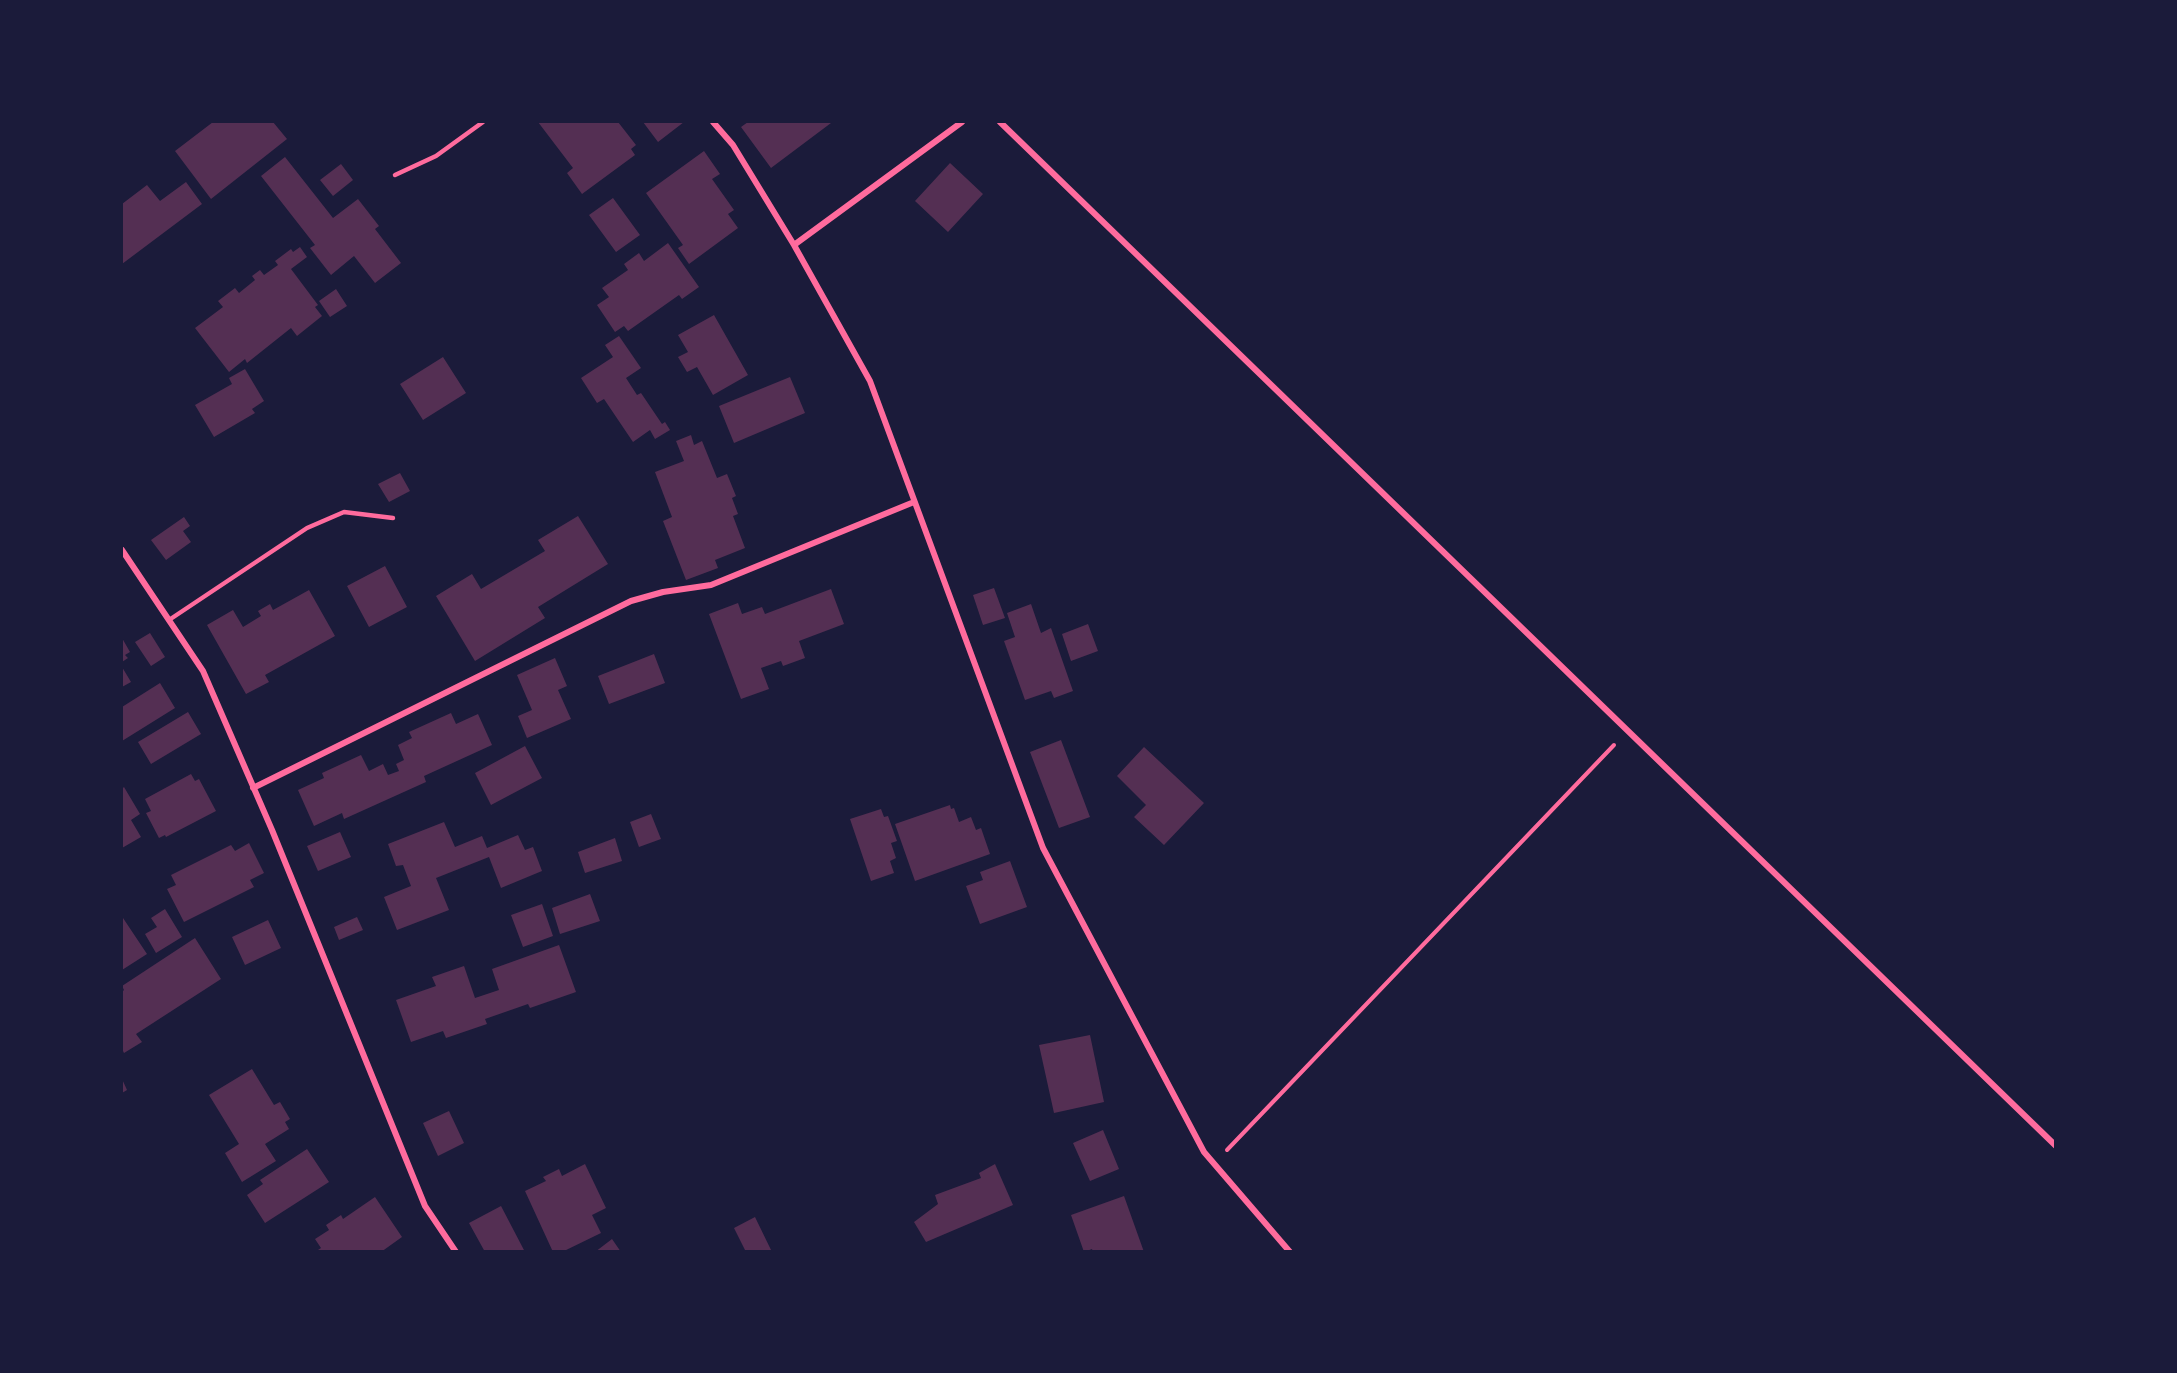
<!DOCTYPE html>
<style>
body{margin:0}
#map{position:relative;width:2177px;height:1373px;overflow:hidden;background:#1b1b3a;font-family:"Open Sans",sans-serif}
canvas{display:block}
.frame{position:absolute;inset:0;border:123px solid #1b1b3a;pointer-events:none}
</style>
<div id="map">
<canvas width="2177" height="1373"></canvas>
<div class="frame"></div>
</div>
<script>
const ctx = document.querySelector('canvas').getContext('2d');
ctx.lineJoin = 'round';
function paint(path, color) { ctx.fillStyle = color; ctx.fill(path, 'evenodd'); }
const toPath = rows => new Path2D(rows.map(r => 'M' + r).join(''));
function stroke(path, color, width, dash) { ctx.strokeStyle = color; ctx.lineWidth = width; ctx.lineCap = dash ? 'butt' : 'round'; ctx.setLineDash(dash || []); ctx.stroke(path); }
paint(toPath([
 [213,122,273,122,287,139,211,199,175,151],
 [538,122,618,122,636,145,631,149,635,155,582,194,567,173,573,168],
 [643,122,684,122,658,142],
 [748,122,831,122,831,123,771,168,741,127],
 [704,151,720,174,712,179,734,210,728,214,738,228,689,264,678,248,683,245,646,193],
 [285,157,333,218,358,199,379,226,375,229,401,263,375,283,354,256,331,275,310,248,315,245,261,176],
 [950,163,983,194,948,232,915,201],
 [341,164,353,180,333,196,320,180],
 [186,182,202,204,122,264,122,204,147,185,160,201],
 [613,198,640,235,616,252,589,215],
 [668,243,699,287,682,299,679,295,628,331,624,326,615,332,597,305,609,297,602,288,628,270,624,264,639,253,644,261],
 [300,247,307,257,291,269,318,305,315,307,322,316,297,336,291,328,247,363,245,359,229,372,195,328,223,307,218,301,235,288,239,293,255,280,252,276,260,270,264,275,278,265,275,261,291,249,293,252],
 [336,289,347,306,330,317,319,301],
 [714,315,748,375,713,395,697,367,687,372,678,357,688,352,678,335],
 [619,336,641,368,626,378,637,395,641,393,662,424,665,422,670,430,655,439,650,430,633,442,604,399,597,403,581,378,613,357,605,345],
 [443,357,466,393,423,420,400,384],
 [245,369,264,401,252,409,255,413,214,437,195,405,232,384,229,378],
 [790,377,805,413,734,443,719,406],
 [691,435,694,445,702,441,717,478,727,474,736,496,732,498,738,514,733,516,745,548,715,560,718,568,686,580,663,521,672,517,655,472,684,461,676,441],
 [400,473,410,491,389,502,378,484],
 [578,516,608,564,538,607,545,618,475,661,436,596,472,574,481,589,545,551,538,540],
 [184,517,190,526,183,531,191,542,166,560,151,540],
 [385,566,407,607,369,627,347,586],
 [994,588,1005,618,983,625,973,595],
 [831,589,844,624,799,641,805,658,783,666,781,661,761,668,769,689,741,699,709,614,738,603,742,614,762,607,765,614],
 [309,590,335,636,265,675,269,682,246,694,207,625,233,610,243,627,261,616,258,611,270,604,273,610],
 [1031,604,1041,633,1051,628,1073,691,1054,698,1051,691,1025,700,1004,641,1015,637,1007,613],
 [1088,624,1098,651,1071,661,1062,634],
 [150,633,165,657,151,666,135,642],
 [122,638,130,652,125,655,128,658,122,662],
 [654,654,665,683,609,704,598,676],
 [555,658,567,686,558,690,571,719,527,738,518,716,532,710,517,675],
 [122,667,131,682,122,687],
 [160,683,175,708,122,741,122,707],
 [188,712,201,734,151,764,138,742],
 [451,713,456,724,478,714,492,745,424,776,426,782,344,819,342,813,314,826,298,790,324,778,322,773,361,755,369,771,383,764,388,775,399,771,396,764,404,760,398,745,412,738,409,732],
 [1061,740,1090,817,1059,828,1030,752],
 [525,746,542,778,491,805,475,773],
 [1144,747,1204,803,1164,845,1134,817,1146,805,1117,776],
 [191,774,195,781,199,779,216,811,166,837,165,835,159,838,146,813,151,811,145,799],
 [124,787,140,814,131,820,141,837,122,848,122,789],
 [950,805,951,809,954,808,959,822,971,817,976,830,981,828,990,854,915,881,895,824],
 [881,809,884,817,888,816,897,841,891,843,896,858,890,861,894,873,871,881,850,819],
 [651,814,661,839,639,847,630,822],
 [444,822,455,847,482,836,487,848,518,835,525,850,533,847,542,871,501,888,489,857,436,878,449,910,397,930,384,897,411,886,403,865,396,866,388,844],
 [340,832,351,857,318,871,307,846],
 [615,838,622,861,585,873,578,852],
 [249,843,264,873,250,880,254,887,184,922,167,889,176,885,171,875,231,845,235,851],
 [1010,861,1027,907,980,924,966,886,983,880,980,872],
 [590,894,600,921,560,934,552,908],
 [542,904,553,936,523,947,511,915],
 [165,909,182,937,156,953,145,934,157,927,151,918],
 [357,917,363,930,339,940,334,927],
 [123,918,147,954,122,970,122,919],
 [268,920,281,948,245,965,232,937],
 [195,938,221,979,136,1034,142,1042,124,1053,122,1049,122,992,124,990,122,986],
 [559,945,576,992,530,1008,528,1004,485,1019,487,1024,446,1038,443,1031,411,1042,396,1000,436,986,432,977,464,966,475,998,499,990,492,969],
 [1090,1035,1104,1102,1054,1113,1039,1045],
 [252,1069,274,1105,280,1102,290,1119,285,1122,289,1129,265,1144,276,1161,242,1182,225,1153,239,1144,209,1095],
 [122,1079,127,1090,122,1093],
 [449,1111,464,1143,438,1156,423,1123],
 [1103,1130,1119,1169,1090,1181,1073,1143],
 [307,1149,329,1182,265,1223,247,1195,263,1184,260,1180],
 [585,1164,606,1208,592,1215,601,1233,562,1252,553,1252,525,1191,546,1181,543,1177,559,1169,562,1176],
 [995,1164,1013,1205,926,1242,914,1222,938,1204,935,1195,981,1178,979,1173],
 [1124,1196,1144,1252,1093,1252,1092,1249,1084,1252,1071,1215],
 [375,1197,402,1237,381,1252,315,1252,321,1248,315,1239,329,1230,326,1225,341,1215,343,1219],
 [501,1206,525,1252,485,1252,469,1223],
 [755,1217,772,1252,746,1252,734,1228],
 [612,1239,621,1252,595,1252]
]), '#542f53');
stroke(toPath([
 [1227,1150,1614,745]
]), '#ff6b9d', 4);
stroke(toPath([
 [395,175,436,156,483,122],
 [169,620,307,528,344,512,393,518]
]), '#ff6b9d', 4.5);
stroke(toPath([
 [713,122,733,145,794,245,870,381,1043,848,1204,1152,1290,1252],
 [1000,122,2056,1146],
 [794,245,962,122],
 [122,550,203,671,272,830,425,1206,456,1252],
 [253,788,631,601,663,592,711,585,914,502]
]), '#ff6b9d', 6);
</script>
